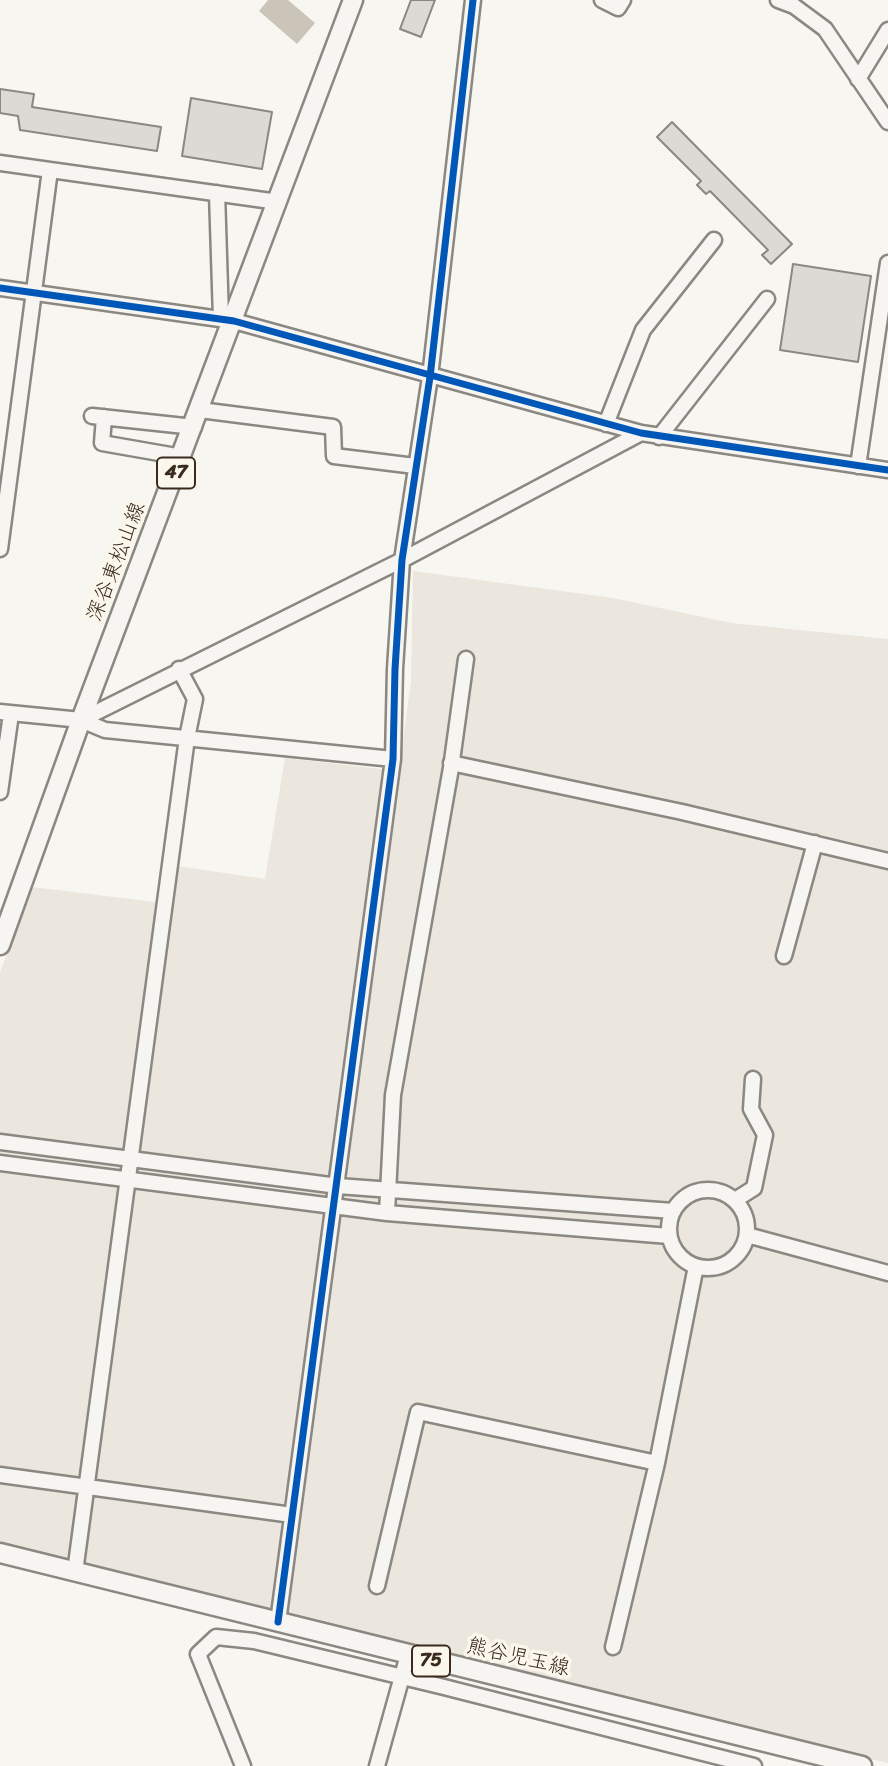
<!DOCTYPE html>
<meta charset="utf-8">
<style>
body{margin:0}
canvas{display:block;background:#f8f6f0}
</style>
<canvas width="888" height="1766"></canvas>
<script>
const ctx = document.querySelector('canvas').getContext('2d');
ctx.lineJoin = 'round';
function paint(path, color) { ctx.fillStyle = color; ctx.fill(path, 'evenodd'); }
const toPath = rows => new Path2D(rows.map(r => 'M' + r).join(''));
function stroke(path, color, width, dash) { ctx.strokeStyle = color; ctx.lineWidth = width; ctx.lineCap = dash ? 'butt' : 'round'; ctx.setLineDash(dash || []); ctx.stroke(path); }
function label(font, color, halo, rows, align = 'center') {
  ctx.font = font + ' Sriracha,"Klee One",sans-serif'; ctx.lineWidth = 7; ctx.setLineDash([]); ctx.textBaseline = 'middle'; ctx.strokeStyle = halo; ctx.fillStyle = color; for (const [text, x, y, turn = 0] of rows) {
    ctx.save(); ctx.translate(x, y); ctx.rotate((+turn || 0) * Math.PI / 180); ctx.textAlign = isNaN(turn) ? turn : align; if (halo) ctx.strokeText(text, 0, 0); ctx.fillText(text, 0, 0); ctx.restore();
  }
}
paint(toPath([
 [413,571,613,598,731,623,888,639,888,1763,290,1625,291,1613,0,1542,0,973,32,887,171,904,177,866,265,879,285,758,399,771,411,681]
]), '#ebe6de');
paint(toPath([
 [268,0,288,0,315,23,297,44,259,11]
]), '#cac4b9');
const building = toPath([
 [411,0,435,0,421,37,400,29,411,0],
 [0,89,34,94,32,107,161,127,157,151,20,130,18,116,0,113,0,89],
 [191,98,272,112,262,169,182,156,191,98],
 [672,122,792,244,771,264,762,255,768,250,710,191,706,194,697,185,701,181,657,137,672,122],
 [793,264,871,276,858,362,780,350,793,264]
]);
paint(building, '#dcdad5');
stroke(building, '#8b8781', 2);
const minor = toPath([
 [602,0,618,8,623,0],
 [778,0,794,6,825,29,888,122],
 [858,79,888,30],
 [0,163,278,202],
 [217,193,221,319],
 [0,288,234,321,641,433,888,470],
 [200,410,333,427,334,456,415,466],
 [92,416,194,427],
 [104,417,102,443,182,457],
 [606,424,643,330,714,240],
 [659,437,767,299],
 [858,466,888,263],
 [0,549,50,170],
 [0,712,81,720,402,560,641,433],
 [81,720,105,730,393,759],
 [451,763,682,812,888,861],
 [0,792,11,714],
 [784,956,815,843],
 [0,1142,338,1186,673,1211],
 [0,1163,387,1213,669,1236],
 '669 1229a39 39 0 1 1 78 0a39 39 0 1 1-78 0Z',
 [735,1200,754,1188,765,1135,751,1109,753,1079],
 [387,1213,393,1095,451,768,466,659],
 [747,1235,888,1273],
 [0,1475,292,1515],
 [75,1572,187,738,195,699,179,669],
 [377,1586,418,1412,657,1463],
 [278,1622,393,759,395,669,402,560,430,377,473,0],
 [613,1647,657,1463,696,1266],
 [243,1766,198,1654,216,1637,254,1641,444,1687,754,1766],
 [377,1766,408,1655]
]);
const major = toPath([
 [0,945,81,720,353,0],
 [0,1553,862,1766]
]);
stroke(minor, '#8b8781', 19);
stroke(major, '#8b8781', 23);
stroke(minor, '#f6f5f1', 14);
stroke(major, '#f6f5f1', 18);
stroke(toPath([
 [0,288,234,321,641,433,888,470],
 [278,1622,393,759,395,669,402,560,430,377,473,0]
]), '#0057b8', 7);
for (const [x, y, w] of [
 [176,473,38],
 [431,1661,38]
]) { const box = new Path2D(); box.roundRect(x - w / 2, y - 15.5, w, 31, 5); ctx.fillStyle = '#fbf7ec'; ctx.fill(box); stroke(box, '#3b2a1e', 2); }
label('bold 19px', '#3b2a1e', null, [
 ["47",176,473],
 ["75",431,1661]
]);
label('21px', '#3b2a1e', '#fbf7ec', [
 ["深谷東松山線",117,562,-69],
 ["熊谷児玉線",518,1658,13]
]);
</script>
